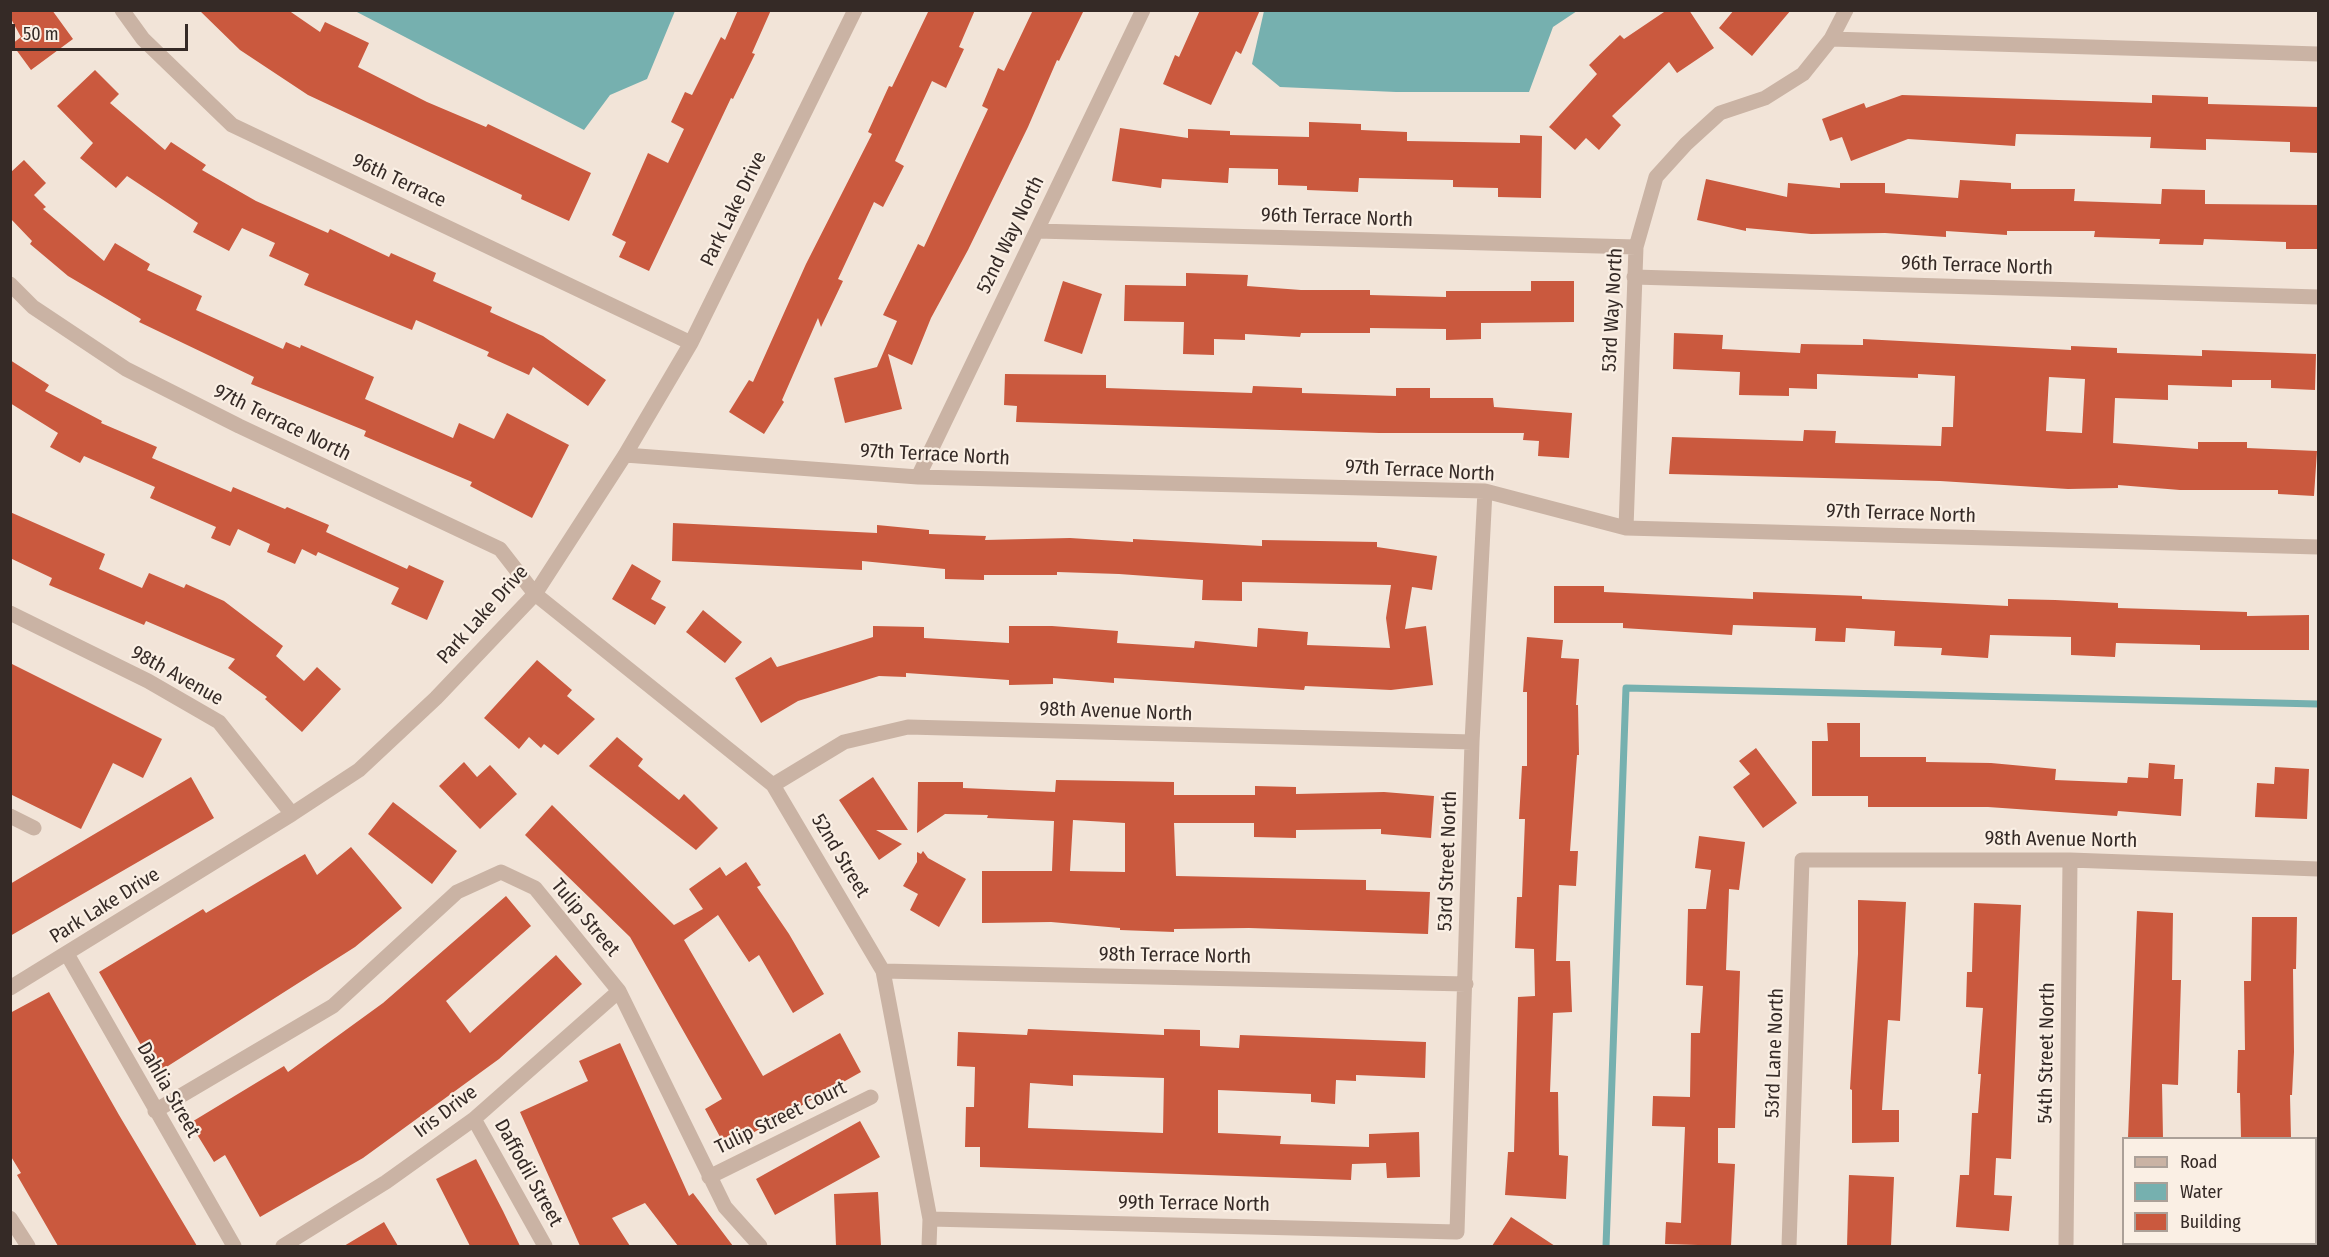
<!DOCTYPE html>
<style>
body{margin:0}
#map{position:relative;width:2329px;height:1257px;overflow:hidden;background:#f2e4d8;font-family:"Fira Sans Condensed",sans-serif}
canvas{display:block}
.frame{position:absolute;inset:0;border:12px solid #352a26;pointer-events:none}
.legend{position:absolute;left:2122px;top:1137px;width:195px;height:108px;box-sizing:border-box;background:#faefe4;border:2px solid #aba098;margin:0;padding:8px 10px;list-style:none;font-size:18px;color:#352a26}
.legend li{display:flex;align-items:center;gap:12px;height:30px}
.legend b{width:30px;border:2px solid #aba098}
.scale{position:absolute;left:12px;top:24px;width:176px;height:27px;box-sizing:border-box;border:3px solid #352a26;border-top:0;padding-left:8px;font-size:18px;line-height:21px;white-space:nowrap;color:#352a26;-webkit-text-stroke:4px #faefe4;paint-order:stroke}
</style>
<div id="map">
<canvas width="2329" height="1257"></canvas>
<div class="frame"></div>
<ul class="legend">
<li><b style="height:8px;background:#cab3a4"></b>Road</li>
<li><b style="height:16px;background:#76b0af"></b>Water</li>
<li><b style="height:16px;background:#ca593e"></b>Building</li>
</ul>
<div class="scale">50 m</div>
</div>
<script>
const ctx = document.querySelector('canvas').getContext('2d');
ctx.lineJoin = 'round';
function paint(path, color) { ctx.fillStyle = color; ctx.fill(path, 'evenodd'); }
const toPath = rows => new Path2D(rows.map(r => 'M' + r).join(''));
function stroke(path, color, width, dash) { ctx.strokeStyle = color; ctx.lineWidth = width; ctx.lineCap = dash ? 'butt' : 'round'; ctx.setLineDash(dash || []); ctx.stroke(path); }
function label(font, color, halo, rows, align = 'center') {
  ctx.font = font + ' "Fira Sans Condensed",sans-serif'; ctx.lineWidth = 4.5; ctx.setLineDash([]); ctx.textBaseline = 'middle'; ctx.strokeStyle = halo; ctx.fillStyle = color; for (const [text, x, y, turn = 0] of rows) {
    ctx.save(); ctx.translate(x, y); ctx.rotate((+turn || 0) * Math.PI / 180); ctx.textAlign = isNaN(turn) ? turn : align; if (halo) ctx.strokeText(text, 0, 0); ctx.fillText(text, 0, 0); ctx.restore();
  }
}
paint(toPath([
 [355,11,675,11,647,79,610,95,584,130],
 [1264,11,1264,10,1577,11,1553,27,1529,92,1396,92,1280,87,1252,64]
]), '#76b0af');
stroke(toPath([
 [1606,1246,1626,688,2318,704]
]), '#76b0af', 7);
paint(toPath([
 [10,10,52,10,73,39,31,70,12,44,21,37,10,17],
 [199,10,288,10,320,32,325,22,369,43,358,67,427,102,486,127,488,124,591,173,569,221,521,199,522,195,308,95,240,50],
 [738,10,771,10,752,53,755,54,733,99,731,98,649,271,619,257,626,242,612,235,648,153,668,163,684,129,671,122,685,92,692,95,721,37,725,40],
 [929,10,975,10,959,47,964,49,946,88,932,81,895,161,904,166,883,207,874,202,838,279,843,281,821,327,818,318,782,400,784,402,764,434,729,412,749,380,753,382,806,264,872,134,868,132,889,86,892,87],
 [1033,10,1084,10,1059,61,1057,60,1028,127,968,250,931,318,912,365,888,354,902,409,845,423,834,378,877,367,897,321,883,315,918,244,924,247,988,109,982,106,998,68,1004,71],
 [1200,10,1260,10,1241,54,1236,51,1211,105,1163,84,1175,55,1179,57],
 [1667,10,1689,10,1714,48,1677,73,1669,62,1612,116,1621,125,1599,150,1586,138,1575,150,1549,127,1597,74,1589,65,1620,35,1624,39],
 [1734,10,1791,10,1752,56,1719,28],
 [95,70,119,94,110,103,165,150,171,142,206,165,202,170,256,201,328,233,330,229,389,257,391,253,436,273,433,281,492,307,490,312,543,336,606,380,588,406,533,367,529,375,487,356,489,352,416,320,412,330,304,285,309,274,269,256,275,243,242,228,229,251,193,232,198,223,127,176,116,188,80,158,93,143,57,106],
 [1902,95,2152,103,2152,95,2208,97,2208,104,2319,107,2319,153,2290,152,2290,142,2206,139,2206,150,2150,148,2151,137,2016,134,2015,146,1908,139,1851,161,1842,137,1830,141,1822,119,1864,103,1866,108],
 [1309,122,1361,124,1361,130,1407,132,1407,141,1520,143,1520,135,1542,136,1541,198,1498,197,1498,188,1453,187,1453,180,1359,178,1358,192,1307,190,1307,186,1278,185,1278,169,1229,168,1228,183,1162,179,1161,188,1112,181,1120,128,1188,138,1188,129,1230,131,1230,135,1309,137],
 [24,160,46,183,34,195,46,207,43,209,104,261,115,243,150,264,147,270,202,296,196,310,283,349,286,342,300,348,301,345,374,377,365,399,453,438,459,423,494,439,507,413,569,445,532,518,470,486,472,482,364,436,366,431,251,384,254,377,139,322,141,319,68,276,30,244,32,241,10,218,10,173],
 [1706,179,1787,197,1788,183,1840,188,1840,183,1885,183,1885,193,1958,198,1960,180,2011,183,2011,189,2075,189,2074,201,2161,204,2162,189,2205,190,2205,204,2318,205,2319,249,2286,249,2286,242,2204,239,2203,245,2159,244,2160,239,2094,237,2095,231,2007,231,2007,235,1946,231,1946,237,1885,233,1811,234,1746,228,1746,231,1697,220],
 [1186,273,1248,275,1247,286,1301,290,1370,290,1370,295,1446,297,1446,291,1531,291,1531,281,1574,281,1574,322,1481,323,1481,339,1446,340,1446,329,1370,328,1370,333,1301,333,1300,337,1245,334,1245,340,1214,339,1214,355,1183,354,1184,322,1124,321,1125,285,1186,286],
 [1063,281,1102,294,1082,354,1044,341],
 [1674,333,1723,335,1722,349,1800,353,1801,344,1863,345,1863,339,2071,350,2071,346,2117,348,2117,353,2202,356,2202,350,2316,354,2315,390,2271,388,2271,380,2232,380,2232,387,2168,385,2168,400,2115,398,2113,443,2198,449,2198,442,2247,442,2247,448,2317,451,2314,496,2278,494,2278,490,2180,490,2118,485,2118,488,2068,489,1940,481,1669,474,1672,437,1803,441,1804,430,1836,431,1835,443,1941,446,1942,427,1953,427,1955,376,1918,374,1918,378,1817,374,1817,389,1789,388,1789,396,1739,395,1740,372,1673,369],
 [2049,377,2085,379,2082,433,2046,431],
 [10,360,49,385,45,391,102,421,101,423,157,447,152,458,231,492,233,487,285,509,287,507,329,525,326,532,407,569,409,565,444,581,427,620,391,604,399,588,318,552,316,556,302,549,295,564,267,552,270,544,238,529,230,546,211,538,216,527,150,498,155,487,84,456,80,463,50,447,58,433,10,403],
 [1005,374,1106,375,1106,388,1252,393,1253,386,1302,388,1302,393,1396,396,1396,388,1430,388,1430,398,1493,398,1494,407,1572,413,1569,458,1538,456,1539,441,1523,440,1524,433,1379,433,1016,422,1017,406,1004,405],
 [10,512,105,554,99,569,142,588,149,573,184,588,186,584,224,601,283,646,276,656,304,681,317,667,341,689,302,732,265,699,267,697,228,668,235,659,146,621,144,625,49,585,52,578,10,558],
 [673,523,877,533,877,525,929,530,929,534,986,536,985,540,1070,538,1133,542,1133,539,1262,546,1262,540,1377,542,1377,547,1437,556,1432,590,1412,587,1405,629,1426,626,1433,685,1391,690,1305,686,1304,690,1114,678,1114,683,1053,678,1053,684,1009,685,1009,680,906,673,906,677,879,676,798,701,761,723,735,678,771,657,777,667,873,637,873,626,924,627,924,638,1009,643,1009,626,1052,626,1118,631,1117,643,1194,648,1195,641,1257,647,1258,628,1308,632,1307,645,1390,648,1386,618,1391,585,1242,582,1242,601,1202,600,1203,580,1119,574,1057,572,1057,575,984,575,984,580,945,579,945,569,862,561,862,570,672,561],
 [632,564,661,581,651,599,666,607,655,625,612,599],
 [1554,586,1604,586,1604,592,1753,599,1753,592,1862,596,1862,599,2008,606,2008,599,2055,600,2118,603,2118,608,2247,612,2247,616,2309,615,2309,650,2200,650,2200,645,2116,643,2115,657,2071,655,2071,637,1990,635,1988,658,1941,655,1942,648,1894,646,1895,631,1846,628,1845,642,1815,641,1816,628,1733,625,1732,635,1623,628,1623,623,1554,623],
 [703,610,742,642,725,663,686,632],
 [1527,637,1563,640,1561,658,1579,659,1576,705,1578,705,1579,755,1577,755,1570,851,1578,851,1576,886,1559,885,1556,961,1570,961,1572,1012,1553,1013,1550,1092,1558,1092,1559,1155,1568,1156,1566,1199,1505,1195,1508,1152,1514,1152,1518,997,1535,996,1534,949,1515,948,1517,897,1522,897,1525,819,1519,819,1522,766,1527,766,1527,692,1523,692],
 [537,660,572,690,567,696,595,719,558,755,544,744,541,748,529,737,519,749,484,718],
 [10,663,162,739,143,778,113,763,81,829,10,794],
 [1827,723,1860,723,1860,757,1926,757,1926,762,1991,763,2056,769,2055,780,2127,783,2128,777,2148,778,2149,763,2175,765,2174,779,2183,779,2181,816,2118,811,2117,816,1988,807,1868,807,1868,796,1812,796,1812,741,1828,741],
 [617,737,643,759,638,766,679,800,684,794,718,828,696,850,589,766],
 [1756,748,1797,803,1763,828,1733,787,1750,774,1739,761],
 [464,762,477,777,490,765,517,794,480,829,439,786],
 [2275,767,2309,769,2307,819,2255,817,2257,783,2274,784],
 [191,777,214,818,10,936,10,884],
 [873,777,908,830,876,830,902,844,879,860,839,800],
 [1056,780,1174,782,1174,795,1255,795,1255,786,1296,787,1296,794,1384,792,1434,796,1431,838,1381,834,1381,829,1296,830,1296,838,1254,837,1254,823,1174,823,1176,876,1366,880,1366,890,1430,892,1428,934,1249,928,1174,929,1174,932,1120,930,1120,928,1051,922,982,923,982,871,1052,871,1054,821,987,818,988,815,945,814,917,833,918,782,963,782,963,788,1055,792],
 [1073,820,1125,823,1125,872,1070,871],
 [393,802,457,851,432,884,368,834],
 [552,805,674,925,703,909,689,889,720,867,726,876,746,862,761,885,757,887,789,934,824,994,793,1013,759,955,749,962,718,915,684,940,763,1076,840,1033,861,1072,726,1148,705,1109,722,1099,630,937,525,835],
 [1699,836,1745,842,1739,890,1729,889,1726,970,1740,971,1735,1128,1718,1128,1718,1163,1735,1164,1731,1246,1665,1244,1666,1222,1681,1223,1685,1127,1652,1126,1653,1096,1690,1097,1691,1033,1700,1033,1703,986,1686,985,1688,909,1706,909,1711,870,1695,868],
 [351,847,402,908,355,947,157,1073,99,972,203,909,206,913,305,854,317,875],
 [923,851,928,858,966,879,939,927,910,910,918,894,903,886,917,862,917,852,921,854],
 [506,896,531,926,446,1001,470,1033,556,955,582,984,499,1059,363,1158,260,1217,225,1155,214,1162,190,1123,284,1066,288,1072,383,1003],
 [1858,900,1906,902,1900,1021,1888,1020,1882,1110,1899,1110,1899,1142,1852,1143,1852,1090,1850,1089,1858,954],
 [1974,903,2021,905,2011,1159,1996,1158,1994,1195,2012,1196,2009,1231,1956,1227,1960,1175,1969,1175,1972,1113,1978,1113,1981,1074,1978,1074,1983,1008,1966,1007,1967,972,1972,972],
 [2137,911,2173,913,2172,980,2181,980,2178,1085,2162,1084,2163,1138,2128,1138],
 [2252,917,2297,917,2296,969,2293,969,2294,1052,2292,1095,2290,1095,2291,1138,2241,1138,2240,1093,2237,1093,2238,1050,2245,1050,2244,981,2251,981],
 [49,992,119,1115,197,1246,58,1246,17,1175,21,1173,10,1155,10,1013],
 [1028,1029,1164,1035,1164,1029,1200,1030,1200,1046,1239,1048,1240,1035,1426,1042,1425,1078,1356,1075,1356,1081,1336,1080,1335,1104,1311,1102,1311,1094,1218,1090,1218,1133,1281,1136,1280,1144,1369,1147,1369,1134,1419,1132,1420,1177,1387,1178,1386,1163,1352,1164,1351,1180,980,1167,980,1147,965,1147,966,1107,974,1107,975,1067,957,1066,958,1032,1027,1035],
 [1073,1075,1164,1078,1163,1133,1028,1128,1030,1083,1073,1086],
 [620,1043,689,1196,693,1193,733,1246,678,1246,645,1203,612,1218,630,1246,580,1246,520,1112,588,1081,579,1061],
 [860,1121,880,1157,775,1215,756,1179],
 [476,1159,503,1211,520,1246,470,1246,436,1179],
 [1849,1175,1894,1177,1891,1246,1847,1246],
 [878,1192,881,1246,836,1246,834,1194],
 [1511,1217,1555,1246,1492,1246],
 [384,1222,398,1246,344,1246]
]), '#ca593e');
stroke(toPath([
 [122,10,143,39,232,125,691,343],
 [1831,39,2318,54],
 [1037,231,1636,247],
 [1634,277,2318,297],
 [10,284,33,307,126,369,239,426,500,549,535,594,773,785,883,971,930,1219,929,1246],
 [625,455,918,477,1485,491,1626,528,2318,547],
 [918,477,1143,10],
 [1626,528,1636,247,1656,177,1686,144,1720,113,1765,98,1803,74,1831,39,1846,10],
 [10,613,148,681,219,722,292,814],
 [773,785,844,742,908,727,1472,742],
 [10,816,34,828],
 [67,954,234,1246],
 [883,971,1466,984],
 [10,988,292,814,359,770,436,698,535,594,625,455,691,343,855,10],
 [155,1111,333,1006,457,892,501,872,535,888,619,991,725,1207,760,1246],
 [474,1119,545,1246],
 [709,1177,871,1097],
 [10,1218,28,1246],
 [930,1219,1457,1232,1472,742,1485,491],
 [283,1246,386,1182,474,1119,619,991],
 [1789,1246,1802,860,2070,860,2318,869],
 [2066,1246,2070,860]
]), '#cab3a4', 15);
label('20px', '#352a26', '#faefe4', [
 ["96th Terrace",399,181,25],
 ["Park Lake Drive",734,209,-64],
 ["96th Terrace North",1337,218,2],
 ["52nd Way North",1011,235,-64],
 ["96th Terrace North",1977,266,2],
 ["53rd Way North",1613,310,-87],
 ["97th Terrace North",282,423,26],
 ["97th Terrace North",935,455,3],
 ["97th Terrace North",1420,471,3],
 ["97th Terrace North",1901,514,2],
 ["Park Lake Drive",483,615,-48],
 ["98th Avenue",177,676,29],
 ["98th Avenue North",1116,712,2],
 ["98th Avenue North",2061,840,1],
 ["52nd Street",840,856,59],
 ["53rd Street North",1448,861,-88],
 ["Park Lake Drive",105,906,-32],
 ["Tulip Street",585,918,50],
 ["98th Terrace North",1175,956,1],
 ["53rd Lane North",1775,1053,-88],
 ["54th Street North",2047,1053,-89],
 ["Dahlia Street",168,1090,60],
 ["Iris Drive",446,1112,-37],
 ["Tulip Street Court",781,1118,-26],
 ["Daffodil Street",528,1173,61],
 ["99th Terrace North",1194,1204,1]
]);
</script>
